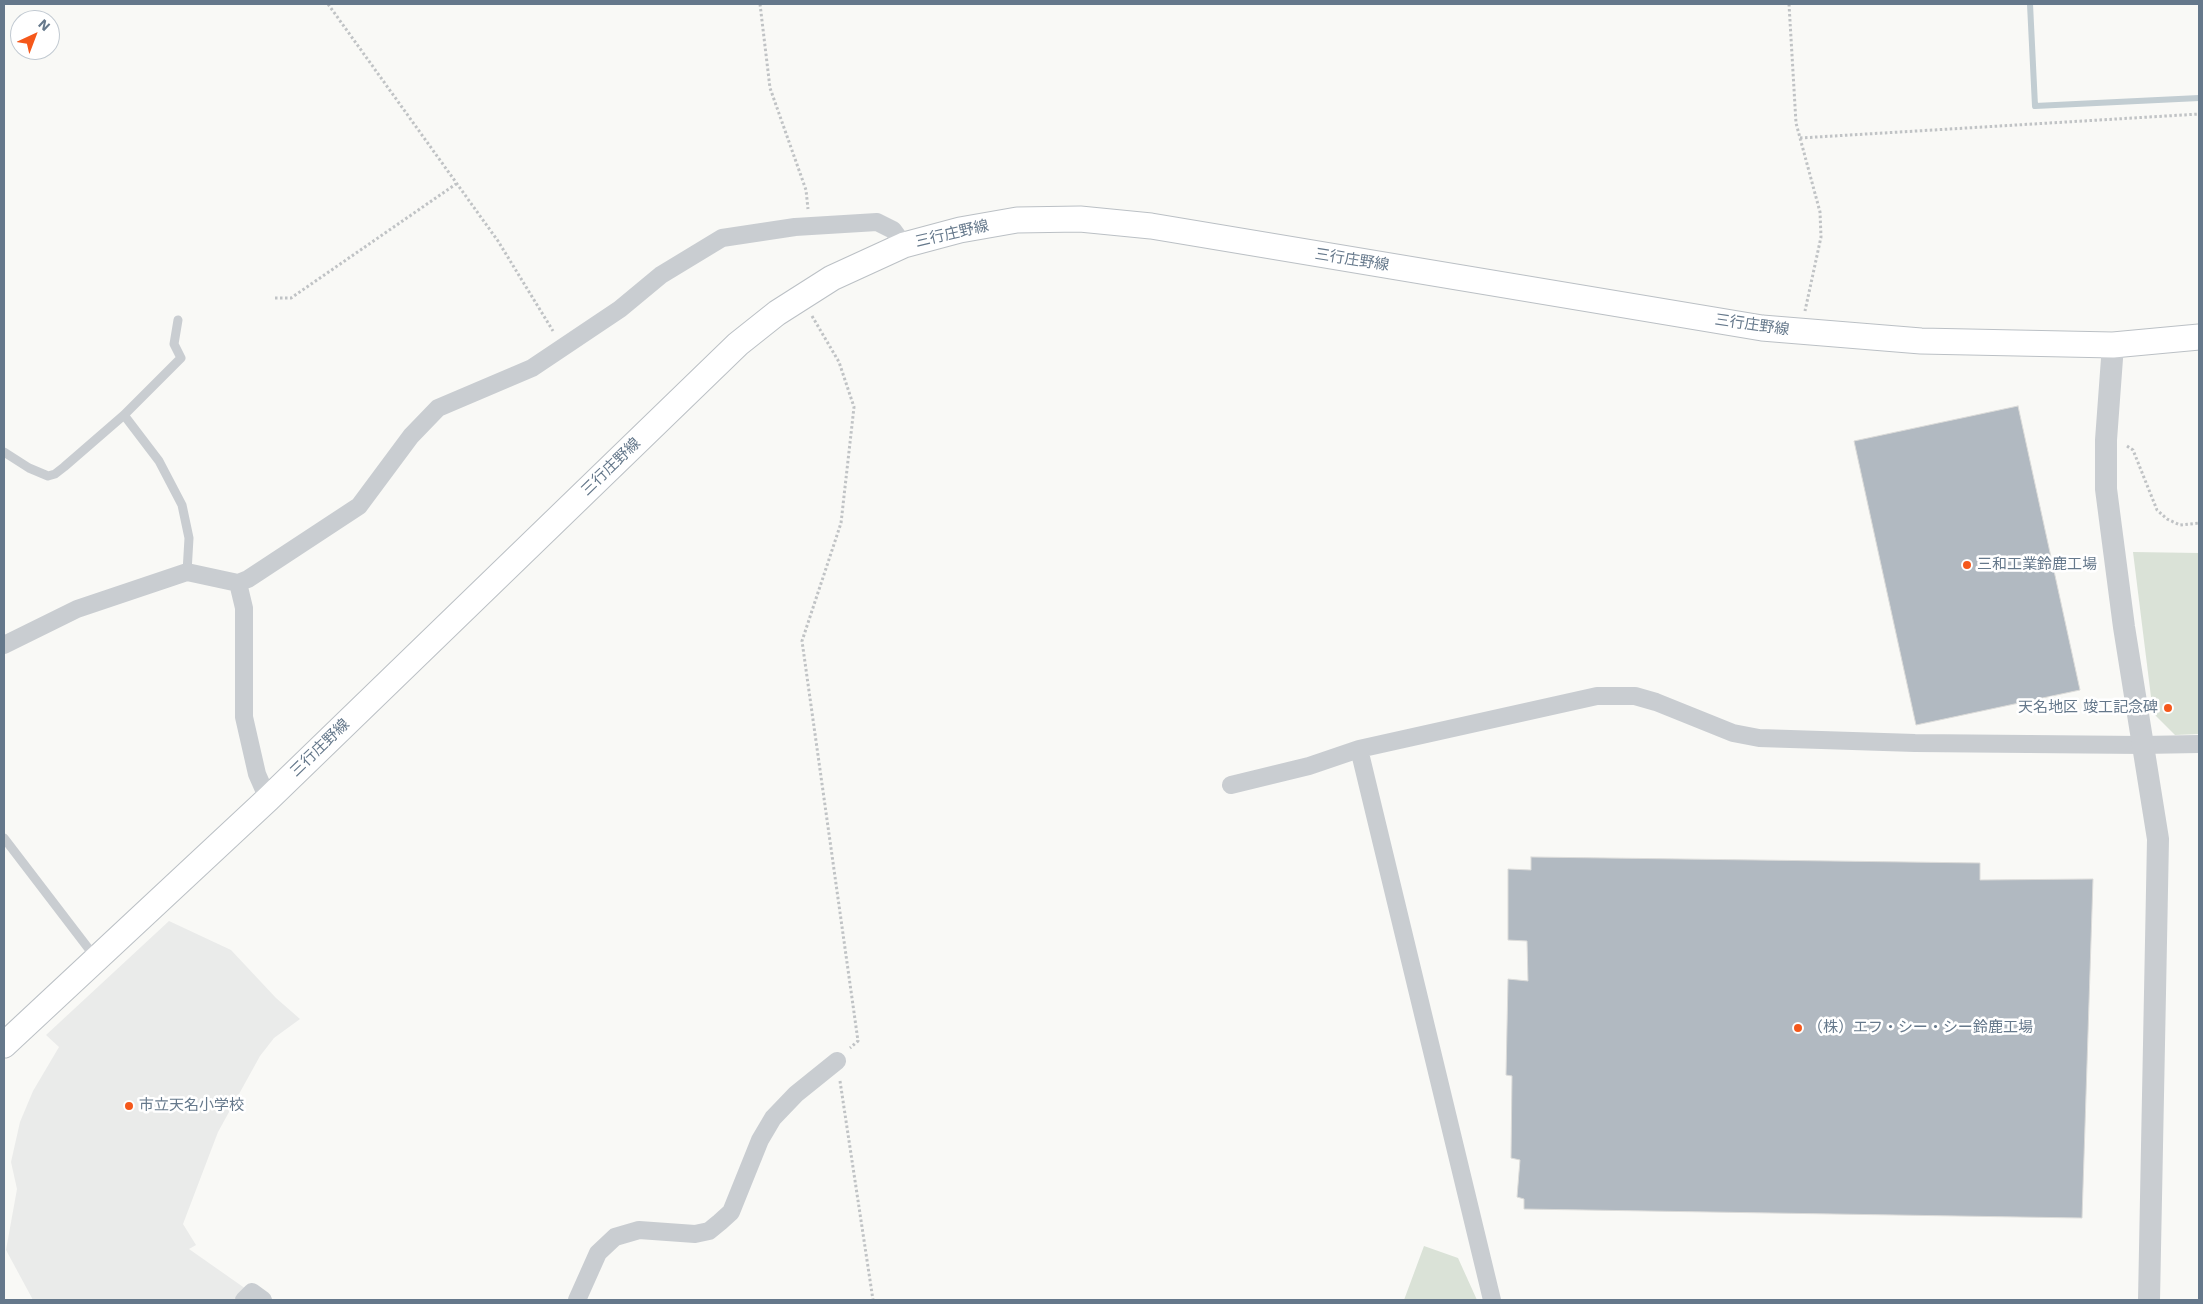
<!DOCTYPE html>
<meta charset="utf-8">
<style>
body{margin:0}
#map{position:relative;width:2203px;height:1304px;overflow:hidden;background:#f9f9f6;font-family:"Work Sans",sans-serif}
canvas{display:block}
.frame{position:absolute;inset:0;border:5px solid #65788b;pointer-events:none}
.north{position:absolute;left:10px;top:10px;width:50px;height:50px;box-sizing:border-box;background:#fff;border:1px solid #c1c9d1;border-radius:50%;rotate:43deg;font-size:14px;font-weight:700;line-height:20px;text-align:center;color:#65788b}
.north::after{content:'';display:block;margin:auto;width:18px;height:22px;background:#f5581b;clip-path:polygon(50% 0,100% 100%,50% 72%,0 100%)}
</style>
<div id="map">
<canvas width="2203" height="1304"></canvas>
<div class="frame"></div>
<div class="north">N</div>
</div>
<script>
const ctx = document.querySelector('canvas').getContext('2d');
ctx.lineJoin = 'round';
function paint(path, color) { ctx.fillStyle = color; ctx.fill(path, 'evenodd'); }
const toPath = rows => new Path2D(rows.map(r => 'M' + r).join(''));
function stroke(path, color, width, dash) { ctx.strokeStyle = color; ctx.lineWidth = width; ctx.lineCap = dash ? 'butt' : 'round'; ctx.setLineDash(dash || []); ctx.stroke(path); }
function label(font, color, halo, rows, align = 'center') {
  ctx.font = font + ' "Work Sans","Noto Sans JP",sans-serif'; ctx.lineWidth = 5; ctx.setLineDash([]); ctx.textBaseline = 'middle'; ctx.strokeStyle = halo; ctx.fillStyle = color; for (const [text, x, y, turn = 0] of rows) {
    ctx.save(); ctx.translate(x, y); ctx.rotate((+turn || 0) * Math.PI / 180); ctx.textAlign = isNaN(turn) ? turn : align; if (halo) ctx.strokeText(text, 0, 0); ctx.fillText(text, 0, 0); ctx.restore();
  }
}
paint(toPath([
 [169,921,231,950,276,998,300,1019,274,1038,260,1056,218,1132,183,1224,196,1245,189,1249,246,1289,236,1300,33,1300,6,1250,17,1189,11,1162,20,1122,33,1091,59,1047,46,1035]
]), '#eaebea');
paint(toPath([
 [2133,552,2199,553,2199,734,2175,735,2153,713],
 [1424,1246,1458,1258,1477,1300,1404,1300]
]), '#dae2d7');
stroke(toPath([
 [2030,4,2035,106,2199,98]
]), '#c2cdd2', 6);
const building = toPath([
 [2018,406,2080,690,1916,725,1854,441,2018,406],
 [1531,857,1980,863,1980,880,2093,879,2082,1218,1524,1209,1524,1199,1517,1197,1520,1160,1511,1158,1512,1076,1506,1075,1508,979,1528,981,1527,941,1508,940,1508,869,1531,870,1531,857]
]);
paint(building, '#b1b9c1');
stroke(building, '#dbdbd9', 1);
const secondary = toPath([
 [4,1045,268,799,738,344,777,313,832,278,904,245,960,230,1017,220,1080,219,1151,226,1762,328,1921,341,2113,345,2199,337]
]);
stroke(secondary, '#bbc0c5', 27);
stroke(toPath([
 [328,4,498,241,553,331],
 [760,4,770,88,806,190,808,209],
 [1789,4,1796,123,1820,212,1821,237,1805,311],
 [1800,138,2199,114],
 [275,298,291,298,456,184],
 [812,316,839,362,854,407,841,523,802,641,858,1041,850,1048],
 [2127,446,2133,450,2157,510,2167,519,2180,525,2199,523],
 [840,1081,873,1300]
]), '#c0c3c5', 3, [2.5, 2.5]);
stroke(toPath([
 [124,415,159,461,182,505,189,538,187,572],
 [4,452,29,468,48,476,55,474,64,467,124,415,181,358,174,344,178,320],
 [4,838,95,957]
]), '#c9cdd1', 9);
stroke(toPath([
 [238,583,248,579,359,506,411,436,438,408,532,368,620,309,661,275,722,238,795,227,877,222,893,230,904,245],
 [4,645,77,609,187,572,238,583,244,608,244,717,257,774,268,799],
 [1231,785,1309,766,1359,749],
 [244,1300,252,1292,263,1300],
 [577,1300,598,1253,615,1237,639,1230,695,1234,709,1231,720,1222,731,1212,760,1140,773,1118,796,1094,837,1061],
 [1492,1300,1359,749,1597,696,1635,696,1656,702,1733,733,1759,738,1915,743,2142,745,2199,744]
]), '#c9cdd1', 18);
stroke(toPath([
 [2113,345,2106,440,2106,489,2124,627,2158,839,2149,1300]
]), '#c9cdd1', 22);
stroke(secondary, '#fff', 25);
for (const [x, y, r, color] of [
 [1967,565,5,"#f5581b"],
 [2168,708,5,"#f5581b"],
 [1798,1028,5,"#f5581b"],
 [129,1106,5,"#f5581b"]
]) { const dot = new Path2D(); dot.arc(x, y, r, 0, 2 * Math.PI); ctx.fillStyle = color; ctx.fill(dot); stroke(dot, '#fff', 2); }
label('15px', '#65788b', '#fff', [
 ["三行庄野線",952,234,-13],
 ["三行庄野線",1352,260,9],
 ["三行庄野線",1752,325,8],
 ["三行庄野線",611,467,-44],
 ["三行庄野線",320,748,-44]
]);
label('15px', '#65788b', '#fff', [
 ["三和工業鈴鹿工場",1977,565],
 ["天名地区 竣工記念碑",2158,708,"right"],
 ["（株）エフ・シー・シー鈴鹿工場",1808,1028],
 ["市立天名小学校",139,1106]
], 'left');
</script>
